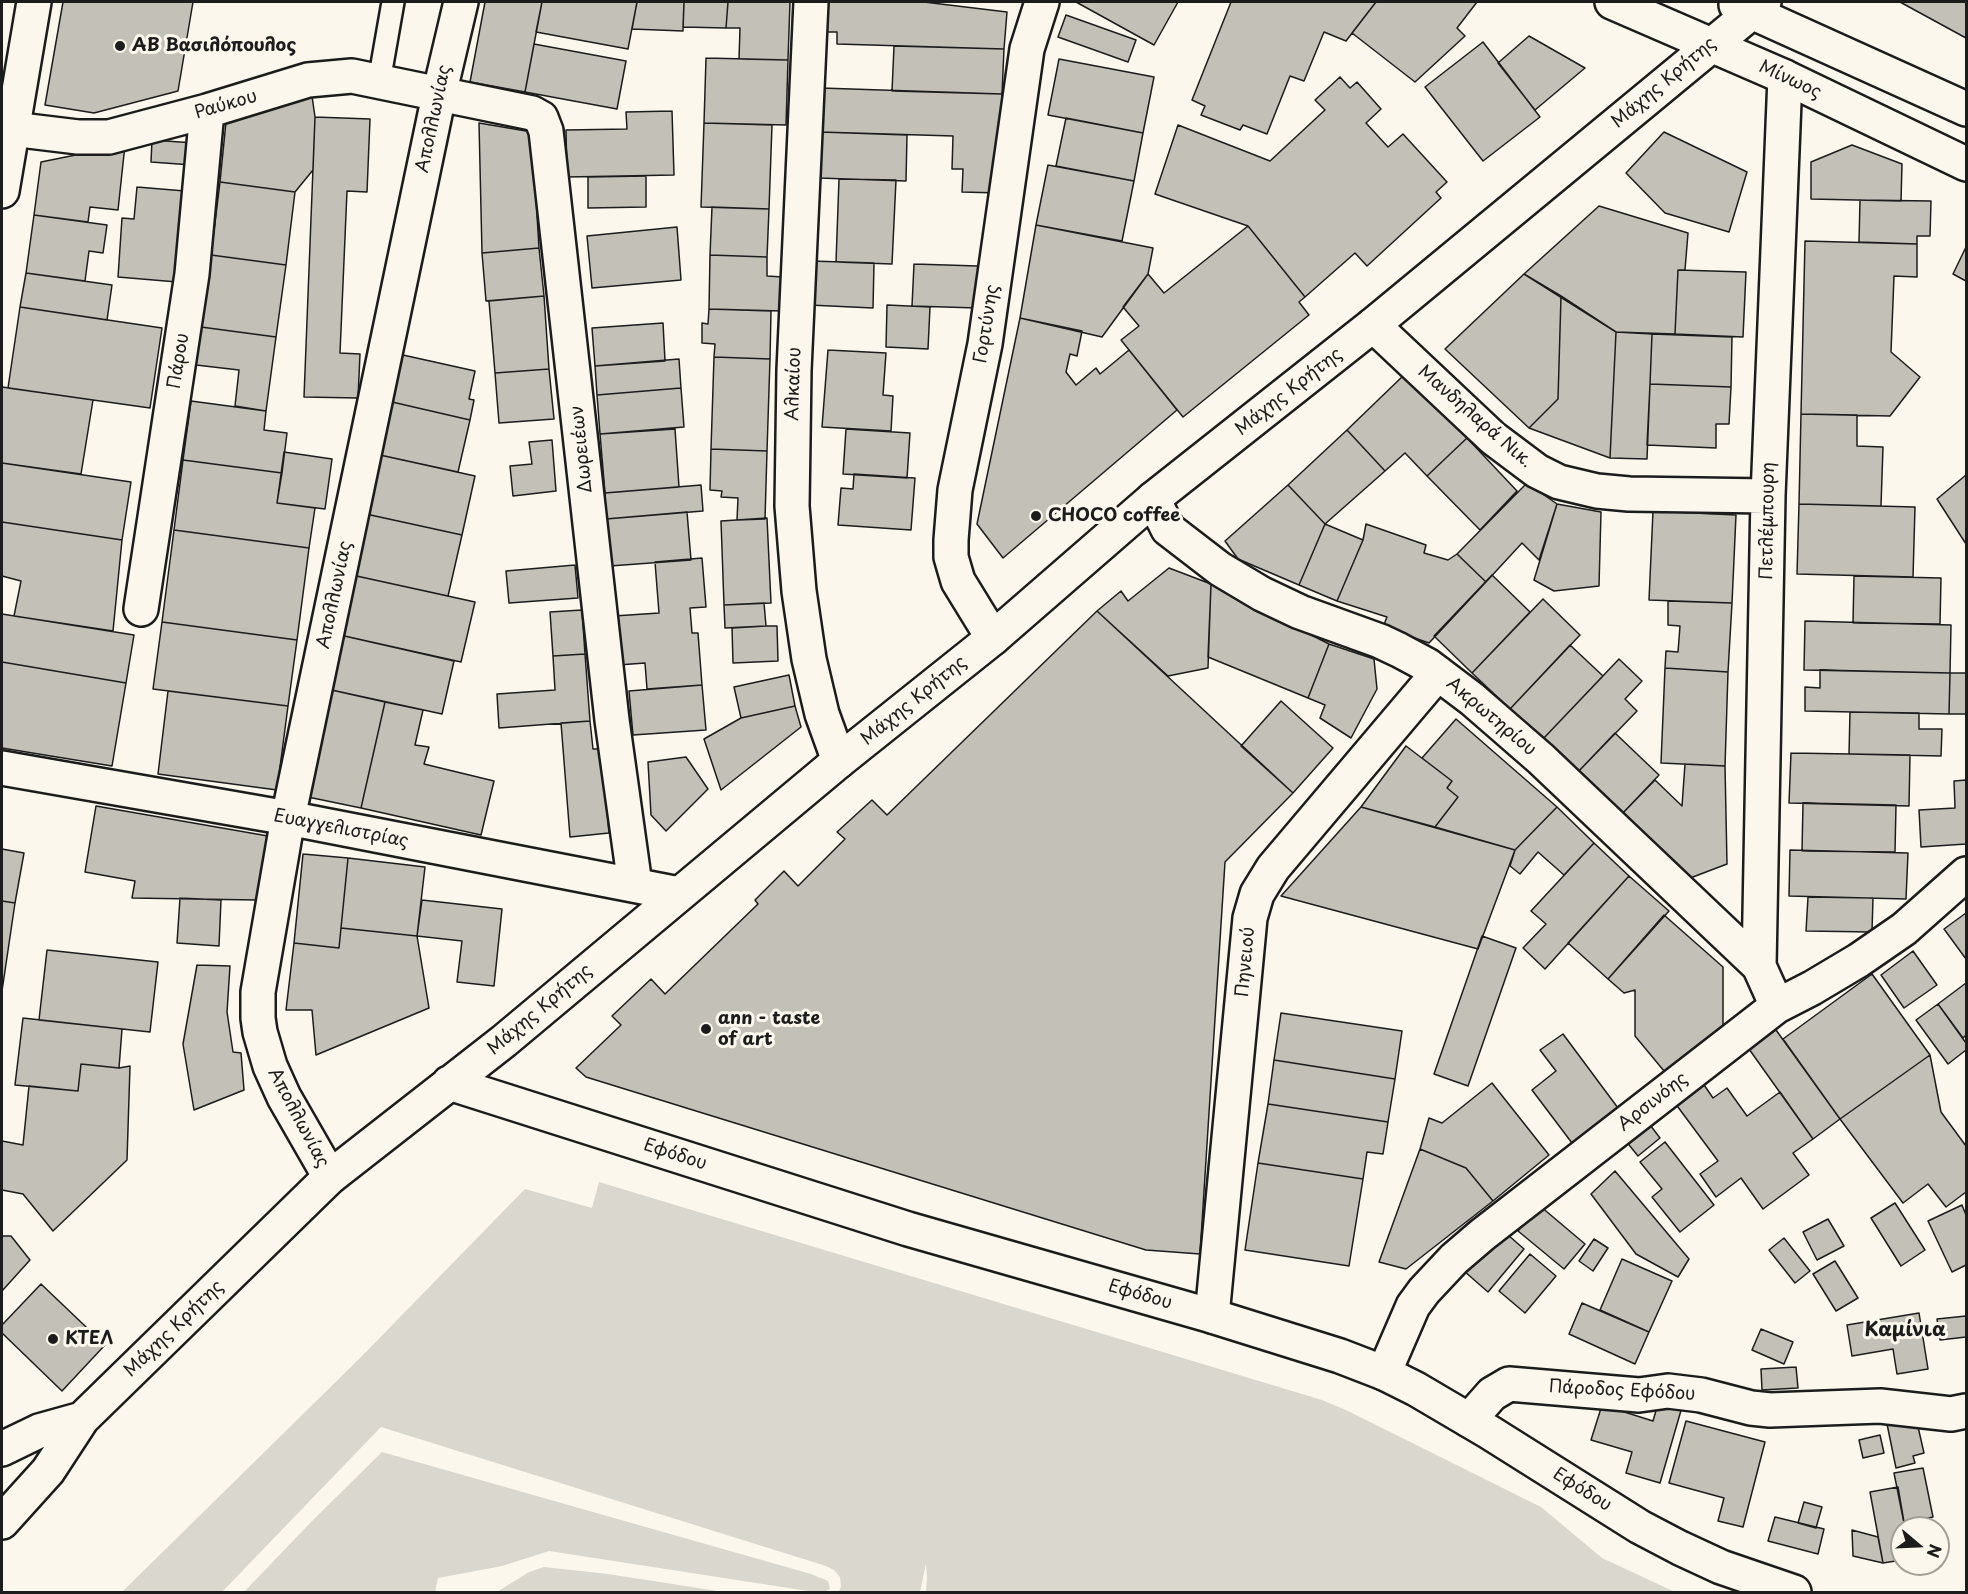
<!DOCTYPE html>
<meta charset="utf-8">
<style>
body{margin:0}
#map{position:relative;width:1968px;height:1594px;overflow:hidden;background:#fbf7ec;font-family:"Playpen Sans",sans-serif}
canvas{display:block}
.frame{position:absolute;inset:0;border:3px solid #1c1c1c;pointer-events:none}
.north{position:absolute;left:1890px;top:1516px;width:60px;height:60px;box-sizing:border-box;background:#fbf7ec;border:2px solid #a29f99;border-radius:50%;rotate:109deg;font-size:16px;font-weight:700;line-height:24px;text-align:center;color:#1c1c1c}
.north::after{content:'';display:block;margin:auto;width:21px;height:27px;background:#1c1c1c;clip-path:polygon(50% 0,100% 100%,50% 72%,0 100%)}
</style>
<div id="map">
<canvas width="1968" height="1594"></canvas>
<div class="frame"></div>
<div class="north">N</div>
</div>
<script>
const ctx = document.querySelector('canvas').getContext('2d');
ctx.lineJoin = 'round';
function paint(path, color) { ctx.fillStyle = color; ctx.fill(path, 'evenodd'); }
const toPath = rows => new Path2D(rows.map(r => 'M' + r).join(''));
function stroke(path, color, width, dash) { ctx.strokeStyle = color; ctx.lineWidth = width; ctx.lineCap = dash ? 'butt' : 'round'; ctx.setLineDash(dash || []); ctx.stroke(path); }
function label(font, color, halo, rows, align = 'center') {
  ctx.font = font + ' "Playpen Sans",sans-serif'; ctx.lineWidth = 6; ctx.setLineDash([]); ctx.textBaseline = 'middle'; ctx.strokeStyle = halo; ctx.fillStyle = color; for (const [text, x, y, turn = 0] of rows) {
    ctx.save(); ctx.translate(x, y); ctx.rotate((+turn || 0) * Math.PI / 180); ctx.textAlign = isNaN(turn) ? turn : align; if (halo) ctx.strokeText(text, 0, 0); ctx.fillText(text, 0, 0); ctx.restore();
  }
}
paint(toPath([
 [599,1182,1322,1400,1348,1411,1541,1507,1602,1558,1675,1592,926,1592,927,1578,926,1563,920,1592,839,1592,841,1586,840,1577,834,1570,826,1566,381,1427,222,1592,122,1592,361,1357,525,1189,592,1208],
 [382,1452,811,1574,828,1581,830,1589,824,1592,808,1591,549,1551,502,1566,438,1578,435,1592,244,1592,311,1522],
 [544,1567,608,1574,724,1592,497,1592,529,1572]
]), '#dad7ce');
const building = toPath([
 [63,2,193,2,178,91,94,113,45,105,63,2],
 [485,2,542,2,525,92,470,82,485,2],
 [542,2,637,2,628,49,536,32,542,2],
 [637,2,684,2,683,31,632,29,637,2],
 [684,2,728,2,726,28,683,27,684,2],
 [728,2,790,2,788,60,739,59,740,28,726,28,728,2],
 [828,2,924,2,1007,12,1004,49,837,44,837,32,827,32,828,2],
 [1076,2,1178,2,1154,45,1076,2],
 [1231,2,1376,2,1346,41,1324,32,1304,81,1290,76,1267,134,1243,125,1240,130,1201,115,1205,106,1192,100,1231,2],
 [1376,2,1477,2,1457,28,1465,36,1415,82,1352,33,1376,2],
 [1900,2,1966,2,1966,38,1900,2],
 [1066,15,1136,40,1128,62,1058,37,1066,15],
 [1529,36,1585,68,1535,110,1498,63,1529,36],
 [1483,42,1540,117,1483,161,1425,87,1483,42],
 [534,44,626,61,617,109,525,92,534,44],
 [894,46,1004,49,1002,94,892,91,894,46],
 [706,58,788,60,786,125,704,123,706,58],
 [1059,59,1154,77,1143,133,1048,115,1059,59],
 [1340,77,1350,88,1357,82,1381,109,1366,123,1388,147,1403,134,1447,182,1436,192,1441,198,1367,266,1355,253,1305,297,1248,226,1155,194,1178,125,1270,161,1325,110,1315,100,1340,77],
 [821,88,1002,94,999,193,962,192,963,169,952,169,953,136,820,132,821,88],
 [312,96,315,117,313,170,295,192,220,182,227,112,312,96],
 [672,111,674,175,567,177,566,130,627,129,626,112,672,111],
 [315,117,370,119,367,192,347,191,340,353,360,354,358,398,304,397,315,117],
 [1066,118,1143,133,1134,181,1056,166,1066,118],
 [479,123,532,132,539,248,482,253,479,123],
 [704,123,772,125,769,209,701,207,704,123],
 [820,132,907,135,906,181,819,178,820,132],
 [1664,132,1747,172,1729,232,1665,213,1626,173,1664,132],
 [152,140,194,143,192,165,151,162,152,140],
 [125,145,118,210,90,207,88,222,34,215,41,162,125,145],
 [1852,145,1902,164,1901,201,1811,199,1811,162,1852,145],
 [1048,165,1134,181,1122,241,1036,225,1048,165],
 [646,176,646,207,588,208,588,177,646,176],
 [839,179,896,180,892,264,836,262,839,179],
 [220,182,295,192,286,265,211,255,220,182],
 [137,187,185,191,177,282,118,277,122,218,134,219,137,187],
 [1860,200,1931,201,1930,236,1917,236,1917,244,1859,242,1860,200],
 [1599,206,1688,233,1685,270,1678,270,1675,334,1616,332,1524,274,1599,206],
 [712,207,769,209,767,257,710,255,712,207],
 [34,215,107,225,103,253,89,251,85,281,26,273,34,215],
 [1036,225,1153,248,1148,274,1102,337,1020,318,1036,225],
 [1248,226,1305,297,1299,302,1309,315,1183,417,1121,340,1139,326,1123,307,1148,274,1164,293,1248,226],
 [677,227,681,280,592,288,587,236,677,227],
 [1805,241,1917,244,1917,277,1894,276,1891,352,1920,377,1890,416,1801,414,1805,241],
 [1966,247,1966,281,1953,274,1966,247],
 [539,248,544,296,486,301,482,253,539,248],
 [211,255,286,265,276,337,201,327,211,255],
 [710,255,767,257,767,276,783,277,782,311,709,309,710,255],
 [811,261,874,263,873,308,809,305,811,261],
 [914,264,978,266,977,308,912,306,914,264],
 [1678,270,1746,272,1743,337,1675,334,1678,270],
 [26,273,112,285,107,320,20,307,26,273],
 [1524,274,1561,296,1558,399,1529,428,1445,349,1524,274],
 [544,296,549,369,495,373,489,301,544,296],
 [1561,296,1616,332,1610,458,1529,428,1558,399,1561,296],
 [887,305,930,307,928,349,886,347,887,305],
 [20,307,162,328,150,408,8,388,20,307],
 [709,309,771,311,770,359,714,357,715,344,702,343,702,323,708,324,709,309],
 [1020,318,1082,331,1077,356,1070,354,1066,372,1076,385,1096,368,1100,374,1129,350,1177,410,1003,558,977,524,1020,318],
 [663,323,665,361,595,366,592,328,663,323],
 [201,327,276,337,266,411,235,406,239,370,196,365,201,327],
 [1616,332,1652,334,1647,459,1610,458,1616,332],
 [1652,334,1732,337,1731,387,1650,384,1652,334],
 [828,350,886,353,883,395,893,396,891,431,822,427,828,350],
 [403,355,475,371,469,399,474,400,470,420,392,402,403,355],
 [714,357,770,359,767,451,711,449,714,357],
 [679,359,681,388,597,395,595,366,679,359],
 [549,369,554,419,499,423,495,373,549,369],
 [1405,374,1467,438,1427,476,1405,453,1385,471,1347,430,1405,374],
 [1650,384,1731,387,1729,424,1716,424,1716,448,1647,445,1650,384],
 [2,387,93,400,81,474,2,463,2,387],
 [681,388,684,427,600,434,597,395,681,388],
 [191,401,266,411,264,430,287,433,282,473,183,460,191,401],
 [392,402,470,420,458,472,380,455,392,402],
 [1801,414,1857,415,1857,446,1883,447,1881,506,1799,504,1801,414],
 [675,429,679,487,605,493,600,434,675,429],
 [846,429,910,433,907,478,843,474,846,429],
 [1347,430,1385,471,1325,524,1288,485,1347,430],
 [1467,438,1517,491,1480,530,1427,476,1467,438],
 [552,440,556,491,513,496,510,466,532,464,529,442,552,440],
 [711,449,767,451,765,519,737,520,738,498,721,497,722,491,710,490,711,449],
 [284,452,332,459,325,509,277,503,284,452],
 [380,455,475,476,462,535,366,514,380,455],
 [183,460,282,473,277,503,315,508,309,548,174,530,183,460],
 [2,463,131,482,122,540,2,522,2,463],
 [854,474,915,478,911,530,838,525,841,488,853,489,854,474],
 [1966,475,1966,544,1937,499,1966,475],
 [1527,483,1557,504,1539,560,1522,543,1486,582,1457,554,1527,483],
 [701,485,703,511,606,519,605,493,701,485],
 [1288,485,1325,524,1299,585,1238,559,1225,541,1288,485],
 [1557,504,1601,512,1599,586,1554,591,1534,580,1557,504],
 [1799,504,1915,507,1913,577,1797,574,1799,504],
 [1653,511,1736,515,1732,603,1649,600,1653,511],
 [687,512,691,560,610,566,606,519,687,512],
 [366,514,462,535,448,596,352,575,366,514],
 [767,518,771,603,724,605,721,521,767,518],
 [2,522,122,540,113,631,14,616,21,581,2,576,2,522],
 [1325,524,1363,540,1337,601,1299,585,1325,524],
 [1366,524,1426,545,1424,553,1448,560,1457,554,1486,582,1429,643,1383,627,1387,617,1337,601,1363,540,1366,524],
 [174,530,309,548,297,640,162,622,174,530],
 [702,558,706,607,690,608,692,633,698,633,702,685,647,689,645,663,618,665,614,616,659,613,655,562,702,558],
 [575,565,578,598,509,603,506,571,575,565],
 [1169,568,1211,584,1208,668,1168,676,1097,611,1121,591,1128,601,1169,568],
 [352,575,475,602,461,662,340,635,352,575],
 [1492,575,1530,612,1472,673,1434,636,1492,575],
 [1854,576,1941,578,1940,624,1853,623,1854,576],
 [1211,584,1329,644,1308,698,1208,657,1211,584],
 [1543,599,1580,635,1510,709,1472,673,1543,599],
 [1668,601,1732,603,1728,672,1665,668,1666,651,1678,652,1680,626,1668,625,1668,601],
 [764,603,766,626,725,628,724,605,764,603],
 [582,610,585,654,553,656,550,612,582,610],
 [1097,611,1293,793,1225,862,1200,1254,1146,1250,586,1077,576,1068,621,1025,612,1016,651,979,665,994,758,904,755,900,784,871,798,886,845,839,837,832,872,800,887,815,1097,611],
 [2,614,134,635,126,683,2,662,2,614],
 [1805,621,1951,625,1950,673,1804,670,1805,621],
 [162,622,297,640,288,706,153,689,162,622],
 [766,626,777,626,778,661,733,663,732,628,766,626],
 [340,635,454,661,442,714,327,689,340,635],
 [1329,644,1374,659,1377,689,1351,738,1320,718,1325,705,1308,698,1329,644],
 [1570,645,1603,676,1542,740,1510,709,1570,645],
 [585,654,590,721,499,728,497,694,555,690,553,656,585,654],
 [1619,659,1642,681,1625,699,1637,711,1576,774,1542,740,1619,659],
 [2,662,126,683,112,766,2,748,2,662],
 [1665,668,1728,672,1725,766,1661,763,1665,668],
 [1820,670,1950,673,1949,714,1805,711,1805,687,1820,688,1820,670],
 [1950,673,1966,673,1966,714,1949,714,1950,673],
 [789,675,795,706,741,718,734,687,789,675],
 [702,685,706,730,633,735,629,691,702,685],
 [327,689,385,702,361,808,303,796,327,689],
 [168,691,288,706,277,790,158,774,168,691],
 [1281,701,1333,748,1293,793,1241,746,1281,701],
 [385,702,423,710,415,745,429,747,424,764,494,781,481,835,361,808,385,702],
 [795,706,801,727,721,790,704,739,741,718,795,706],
 [1850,712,1919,713,1919,729,1942,729,1941,756,1849,754,1850,712],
 [1456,719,1557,807,1515,850,1435,827,1458,797,1447,788,1452,781,1422,758,1456,719],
 [590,721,593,749,602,749,609,833,570,837,561,723,590,721],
 [1615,733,1659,775,1620,816,1576,774,1615,733],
 [1406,746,1452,781,1447,788,1458,797,1435,827,1361,807,1406,746],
 [1791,753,1910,755,1909,806,1789,803,1791,753],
 [686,757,708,789,666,831,651,815,648,762,686,757],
 [1685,764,1725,766,1727,864,1685,880,1620,816,1655,780,1682,806,1685,764],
 [1966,780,1966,844,1921,847,1919,810,1955,808,1954,781,1966,780],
 [1803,803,1896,805,1895,852,1802,851,1803,803],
 [96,806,268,836,256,900,132,898,135,881,85,872,96,806],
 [1361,807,1515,850,1478,949,1281,896,1361,807],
 [1557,807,1594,843,1564,875,1538,852,1520,874,1510,866,1515,850,1557,807],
 [1594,843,1629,876,1545,969,1523,948,1546,924,1531,911,1594,843],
 [2,849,24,853,15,903,2,901,2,849],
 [1790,850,1908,853,1906,899,1789,896,1790,850],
 [303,854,348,858,339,948,294,943,303,854],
 [348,858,425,867,417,936,341,928,348,858],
 [1629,876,1669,911,1608,979,1568,943,1629,876],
 [1808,897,1873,898,1872,932,1806,931,1808,897],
 [180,898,221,900,219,946,177,943,180,898],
 [422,900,502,909,494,986,457,982,462,941,417,936,422,900],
 [2,901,15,903,2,991,2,901],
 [1966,913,1966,959,1944,929,1966,913],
 [1664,915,1723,967,1723,1037,1669,1077,1635,1036,1635,990,1624,993,1608,979,1664,915],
 [341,928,417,936,429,1008,316,1055,312,1010,286,1010,294,943,339,948,341,928],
 [1482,936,1516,948,1468,1086,1434,1074,1482,936],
 [47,950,158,962,150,1032,39,1020,47,950],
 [1913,951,1937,985,1904,1008,1881,975,1913,951],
 [197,965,230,966,227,1012,233,1052,241,1053,244,1090,194,1110,183,1044,197,965],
 [1872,974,1930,1055,1840,1119,1783,1039,1872,974],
 [1966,983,1966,1035,1963,1038,1938,1004,1966,983],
 [1938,1004,1966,1043,1966,1050,1948,1064,1916,1020,1938,1004],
 [1281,1013,1402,1031,1395,1079,1274,1060,1281,1013],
 [23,1018,122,1029,119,1068,81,1064,78,1091,15,1085,23,1018],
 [1776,1030,1840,1119,1813,1139,1749,1049,1776,1030],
 [1563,1034,1618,1108,1572,1143,1532,1090,1556,1071,1540,1050,1563,1034],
 [1930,1055,1941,1112,1966,1146,1966,1192,1946,1207,1928,1184,1903,1203,1840,1119,1930,1055],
 [1274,1060,1395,1079,1388,1122,1268,1104,1274,1060],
 [81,1064,119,1068,130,1066,127,1160,53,1231,23,1194,2,1190,2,1141,23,1145,29,1086,78,1091,81,1064],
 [1700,1079,1713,1098,1727,1088,1747,1116,1780,1092,1813,1139,1793,1153,1809,1175,1763,1209,1741,1178,1716,1197,1700,1174,1718,1161,1672,1099,1700,1079],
 [1492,1083,1549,1155,1493,1201,1466,1168,1420,1149,1429,1118,1442,1123,1492,1083],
 [1268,1104,1388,1122,1383,1154,1367,1152,1363,1179,1258,1163,1268,1104],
 [1644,1117,1660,1138,1638,1156,1621,1135,1644,1117],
 [1665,1142,1714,1205,1680,1232,1652,1197,1662,1189,1640,1162,1665,1142],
 [1420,1149,1466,1168,1493,1201,1406,1269,1379,1262,1420,1149],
 [1258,1163,1363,1179,1349,1266,1245,1250,1258,1163],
 [1615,1171,1689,1259,1678,1277,1636,1254,1591,1194,1615,1171],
 [1895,1203,1925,1250,1901,1266,1871,1218,1895,1203],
 [1962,1205,1966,1215,1966,1265,1952,1272,1928,1221,1962,1205],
 [1540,1206,1585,1244,1564,1269,1518,1231,1540,1206],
 [1828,1219,1844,1246,1817,1260,1803,1232,1828,1219],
 [1500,1228,1524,1249,1488,1292,1464,1271,1500,1228],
 [2,1236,11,1236,30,1260,2,1291,2,1236],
 [1784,1238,1810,1271,1795,1283,1769,1250,1784,1238],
 [1594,1239,1608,1248,1593,1271,1579,1261,1594,1239],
 [1530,1254,1556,1276,1525,1313,1499,1291,1530,1254],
 [1622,1259,1672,1281,1649,1332,1600,1310,1622,1259],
 [1835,1261,1858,1298,1836,1311,1813,1274,1835,1261],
 [41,1284,105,1345,62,1391,2,1333,2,1325,41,1284],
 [1582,1303,1649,1332,1635,1364,1569,1334,1582,1303],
 [1919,1313,1928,1369,1897,1374,1893,1349,1852,1356,1847,1325,1919,1313],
 [1966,1316,1966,1337,1940,1340,1937,1319,1966,1316],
 [1761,1329,1793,1342,1784,1364,1752,1350,1761,1329],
 [1796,1367,1798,1388,1762,1390,1761,1369,1796,1367],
 [1659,1400,1682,1407,1660,1483,1626,1473,1632,1452,1591,1440,1602,1405,1653,1421,1659,1400],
 [1916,1418,1924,1453,1913,1456,1915,1463,1896,1468,1887,1424,1916,1418],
 [1686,1421,1765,1442,1743,1527,1718,1521,1724,1498,1669,1483,1686,1421],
 [1880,1435,1884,1453,1863,1458,1859,1440,1880,1435],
 [1923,1468,1933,1517,1904,1523,1894,1473,1923,1468],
 [1898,1487,1905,1528,1902,1528,1902,1560,1883,1563,1870,1492,1898,1487],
 [1804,1502,1822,1507,1816,1528,1798,1523,1804,1502],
 [1775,1517,1824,1529,1818,1554,1768,1541,1775,1517],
 [1852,1530,1878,1537,1883,1563,1853,1556,1852,1530]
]);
paint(building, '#c3c0b8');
stroke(building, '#1c1c1c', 1.5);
const lane = toPath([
 [379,82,393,2]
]);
const street = toPath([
 [811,2,794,370,792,506,799,591,809,659,822,714,839,761],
 [12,129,78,137,109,137,207,111,308,80,352,76,532,113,541,118,546,131,612,720,635,885],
 [1373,325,1493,438,1537,471,1559,482,1597,491,1629,494,1768,496],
 [1153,499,1168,529,1220,569,1262,594,1300,612,1380,641,1399,650,1427,665,1472,699,1541,759,1759,966,1777,1006],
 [141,609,192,274,207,111],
 [993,638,958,581,951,557,951,540,955,490,985,344,1027,49,1042,2],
 [2,768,288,818,679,894],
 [1759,966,1768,496,1785,77],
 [330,1177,284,1097,270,1066,260,1032,258,1018,258,992,288,818,439,95,461,2],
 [1212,1316,1250,918,1257,894,1273,868,1438,673],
 [1384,1373,1413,1306,1424,1291,1454,1259,1482,1235,1777,1006,1812,988,1859,960,1904,929,1966,874],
 [1469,1420,1492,1394,1509,1384,1639,1395,1668,1391,1701,1395,1751,1408,1770,1410,1880,1406,1951,1414,1966,1411]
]);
const secondary = toPath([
 [1612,2,1785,77,1966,164],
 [1736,5,1966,109],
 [449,1083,908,1229,1212,1316,1340,1356,1384,1373,1416,1389,1489,1432,1640,1527,1680,1548,1721,1567,1794,1592],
 [2,1449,39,1431,82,1419],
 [2,1522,48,1471,82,1419,330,1177,504,1041,839,761,993,638,1153,499,1373,325,1764,2]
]);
const primary = toPath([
 [2,191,34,2]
]);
stroke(lane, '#1c1c1c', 26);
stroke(street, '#1c1c1c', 38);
stroke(secondary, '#1c1c1c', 38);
stroke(primary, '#1c1c1c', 38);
stroke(lane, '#fbf7ec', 21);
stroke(street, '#fbf7ec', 33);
stroke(secondary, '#fbf7ec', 33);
stroke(primary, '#fbf7ec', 33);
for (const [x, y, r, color] of [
 [120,46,6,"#1c1c1c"],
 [1036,516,6,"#1c1c1c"],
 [706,1029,6,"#1c1c1c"],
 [53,1339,6,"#1c1c1c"]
]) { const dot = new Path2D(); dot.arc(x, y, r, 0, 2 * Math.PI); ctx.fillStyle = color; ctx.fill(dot); stroke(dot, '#fbf7ec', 2); }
label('bold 18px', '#1c1c1c', '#fbf7ec', [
 ["ΑΒ Βασιλόπουλος",132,46],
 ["CHOCO coffee",1048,516],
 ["ann - taste",718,1019],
 ["of art",718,1040],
 ["ΚΤΕΛ",65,1339]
], 'left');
label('18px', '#1c1c1c', '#fbf7ec', [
 ["Μίνωος",1790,80,25],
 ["Μάχης Κρήτης",1664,83,-40],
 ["Ραύκου",226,105,-16],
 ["Απολλωνίας",434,119,-78],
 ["Γορτύνης",987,324,-81],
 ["Πάρου",179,361,-81],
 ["Αλκαίου",794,384,-88],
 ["Μάχης Κρήτης",1289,392,-38],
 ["Μανδηλαρά Νικ.",1475,417,41],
 ["Δωρειέων",582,449,-96],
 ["Πετλέμπουρη",1768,521,-89],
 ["Απολλωνίας",335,595,-78],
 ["Μάχης Κρήτης",914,701,-39],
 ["Ακρωτηρίου",1491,717,40],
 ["Ευαγγελιστρίας",341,829,11],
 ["Πηνειού",1246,962,-85],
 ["Μάχης Κρήτης",540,1010,-40],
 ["Αρσινόης",1653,1102,-38],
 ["Απολλωνίας",298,1118,62],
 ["Εφόδου",675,1155,18],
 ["Εφόδου",1140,1295,16],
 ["Μάχης Κρήτης",174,1329,-44],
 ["Πάροδος Εφόδου",1622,1391,3],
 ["Εφόδου",1582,1490,32]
]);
label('bold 20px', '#1c1c1c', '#fbf7ec', [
 ["Καμίνια",1905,1330]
]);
</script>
